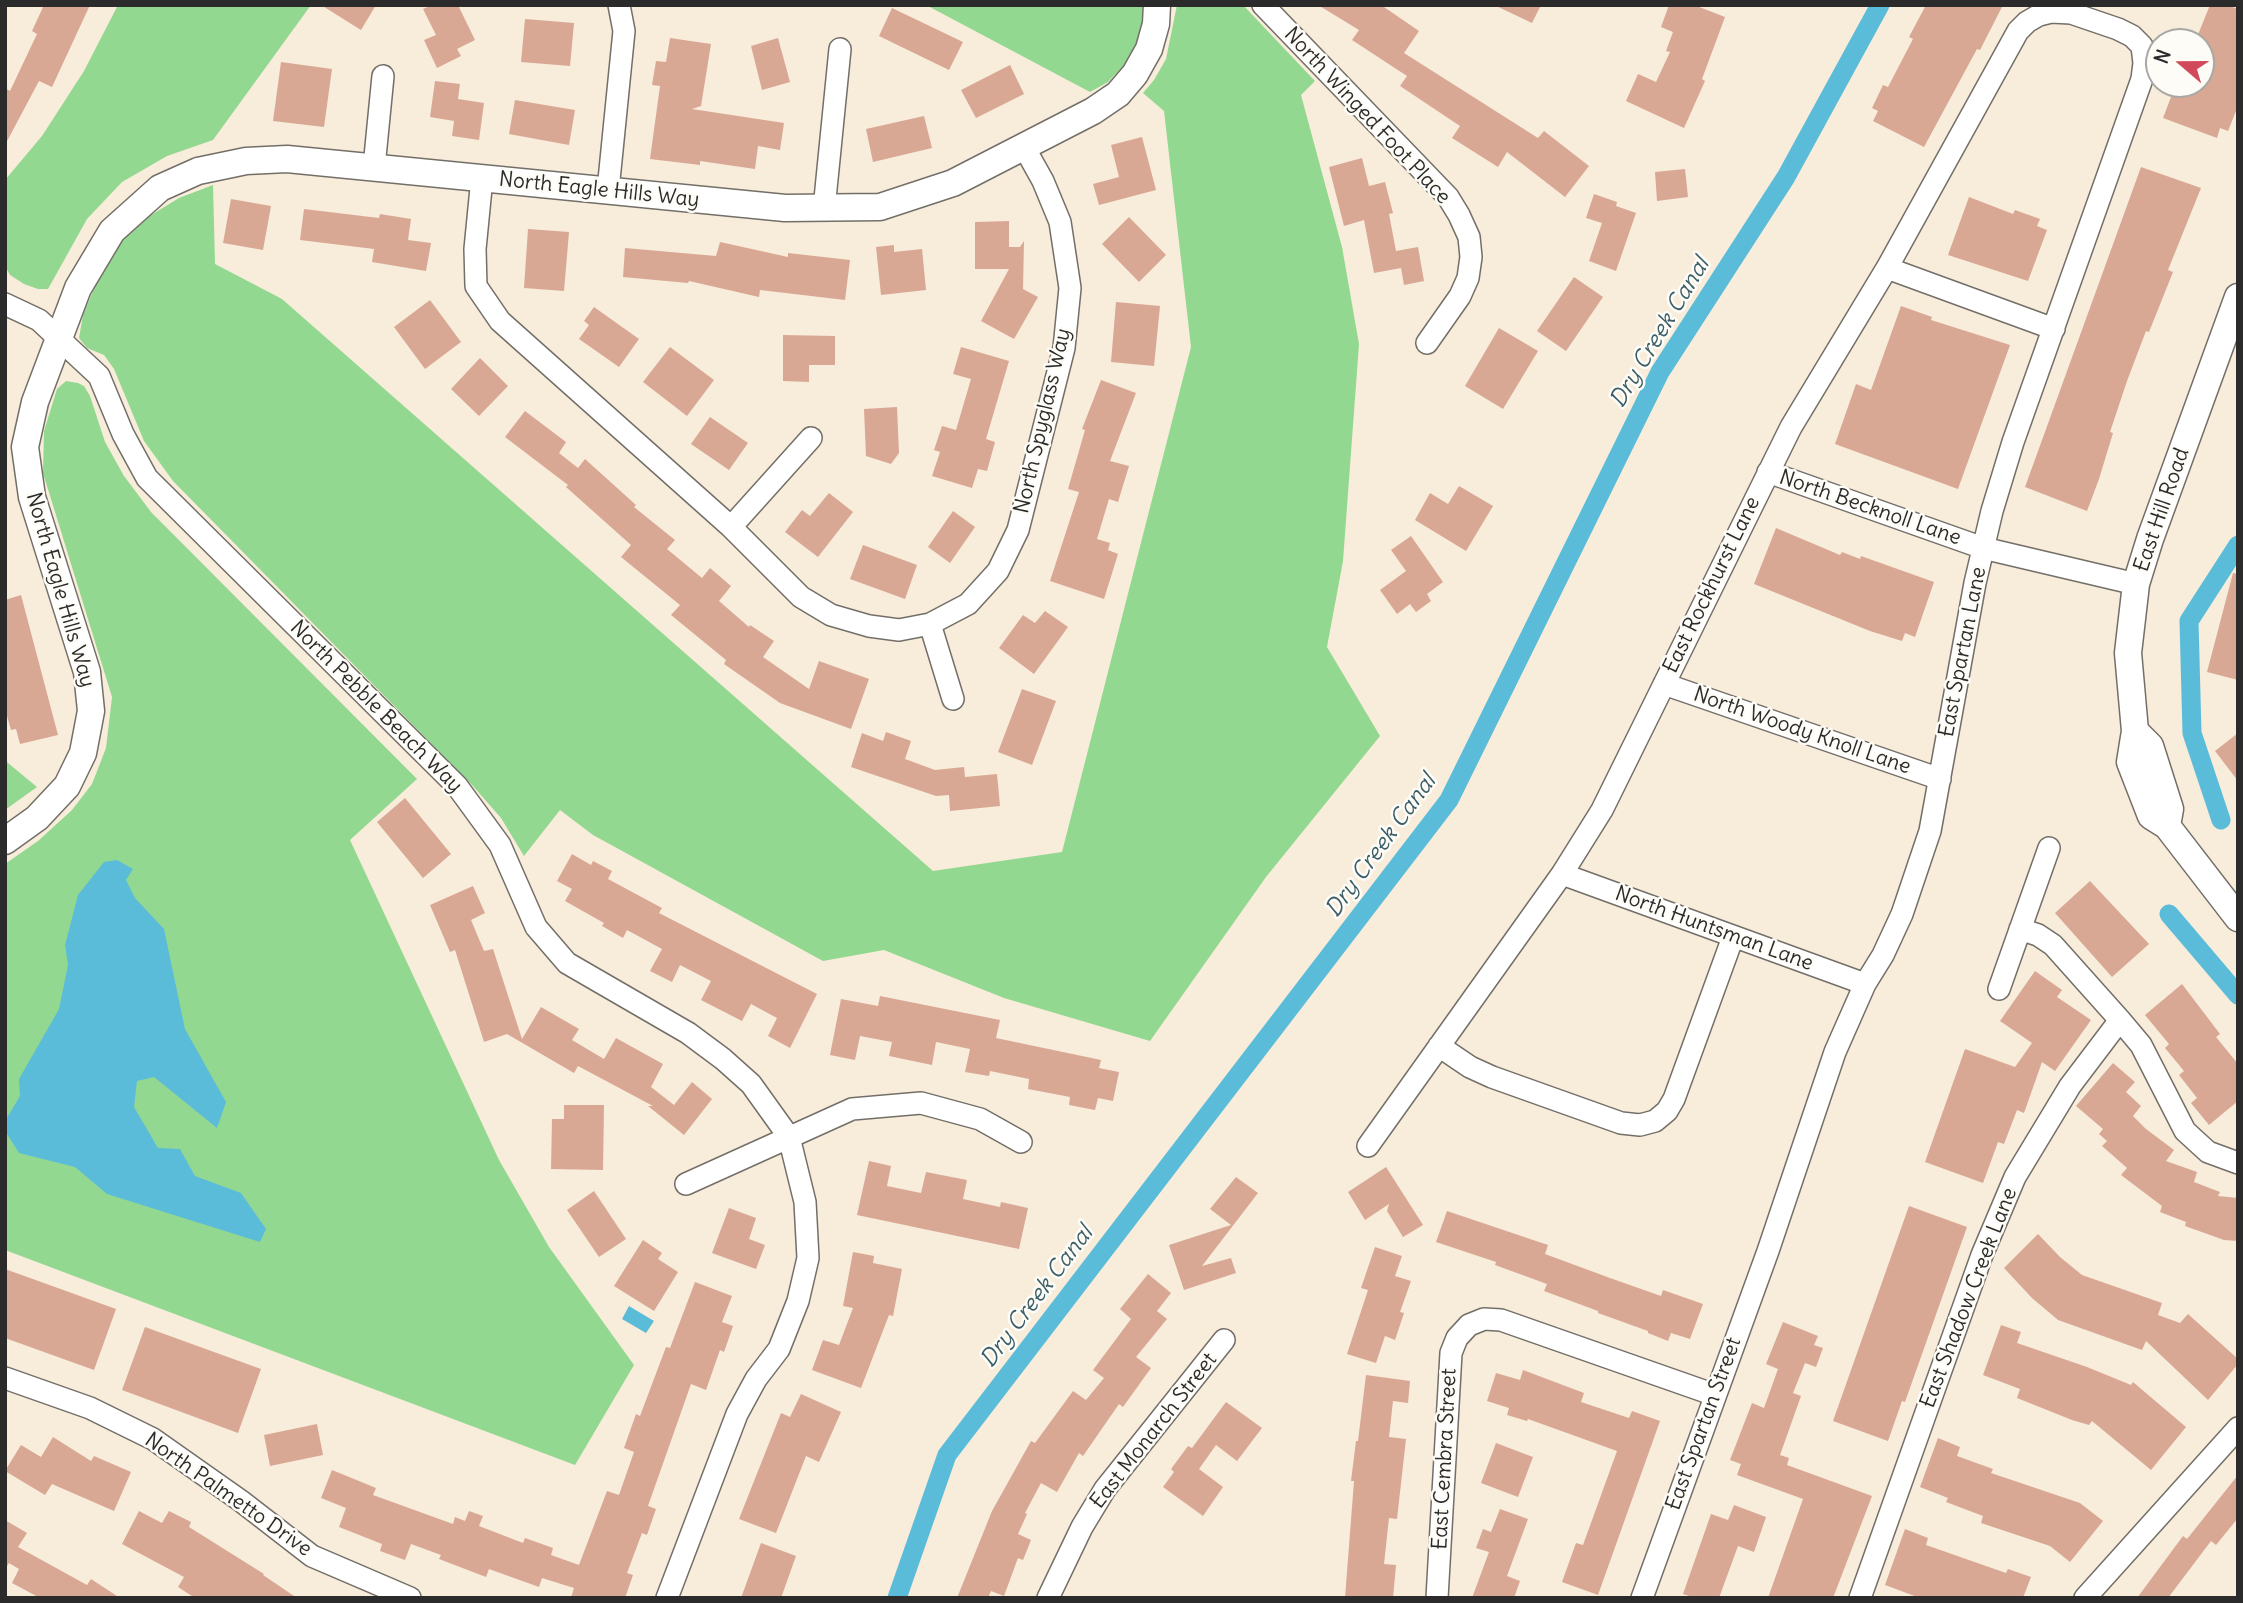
<!DOCTYPE html>
<style>
body{margin:0}
#map{position:relative;width:2243px;height:1603px;overflow:hidden;background:#f8ecda;font-family:Delius,sans-serif}
canvas{display:block}
.frame{position:absolute;inset:0;border:7px solid #2b2b2b;pointer-events:none}
.north{position:absolute;left:2145px;top:28px;width:70px;height:70px;box-sizing:border-box;background:#fdfcf7;border:2px solid #a9a8a5;border-radius:50%;rotate:290deg;font-size:19px;font-weight:700;line-height:28px;text-align:center;color:#2b2b2b}
.north::after{content:'';display:block;margin:auto;width:24px;height:32px;background:#d1495b;clip-path:polygon(50% 0,100% 100%,50% 72%,0 100%)}
</style>
<div id="map">
<canvas width="2243" height="1603"></canvas>
<div class="frame"></div>
<div class="north">N</div>
</div>
<script>
const ctx = document.querySelector('canvas').getContext('2d');
ctx.lineJoin = 'round';
function paint(path, color) { ctx.fillStyle = color; ctx.fill(path, 'evenodd'); }
const toPath = rows => new Path2D(rows.map(r => 'M' + r).join(''));
function stroke(path, color, width, dash) { ctx.strokeStyle = color; ctx.lineWidth = width; ctx.lineCap = dash ? 'butt' : 'round'; ctx.setLineDash(dash || []); ctx.stroke(path); }
function label(font, color, halo, rows, align = 'center') {
  ctx.font = font + ' Delius,sans-serif'; ctx.lineWidth = 5; ctx.setLineDash([]); ctx.textBaseline = 'middle'; ctx.strokeStyle = halo; ctx.fillStyle = color; for (const [text, x, y, turn = 0] of rows) {
    ctx.save(); ctx.translate(x, y); ctx.rotate((+turn || 0) * Math.PI / 180); ctx.textAlign = isNaN(turn) ? turn : align; if (halo) ctx.strokeText(text, 0, 0); ctx.fillText(text, 0, 0); ctx.restore();
  }
}
paint(toPath([
 [118,5,311,5,213,140,167,156,122,182,87,219,48,289,38,289,24,284,10,275,5,266,5,180,42,136,84,71],
 [926,5,1146,5,1139,44,1125,64,1108,82,1090,92],
 [1177,5,1243,5,1315,81,1301,95,1342,247,1359,344,1343,561,1327,647,1380,736,1266,877,1150,1041,1004,998,884,950,823,961,593,835,560,810,524,856,501,818,473,786,173,481,144,441,114,369,104,355,87,348,79,338,83,315,98,279,120,243,143,220,179,198,213,185,215,264,282,299,933,871,1062,852,1191,347,1164,111,1143,93,1154,80,1166,59],
 [66,381,78,383,84,386,90,396,105,442,124,476,151,512,417,779,350,840,499,1160,549,1247,634,1365,575,1465,5,1250,5,864,38,841,72,810,92,784,106,748,112,697,43,473,44,431,57,389],
 [5,759,8,763,37,787,5,810]
]), '#93d891');
paint(toPath([
 [117,860,133,869,126,880,135,898,164,929,185,1029,226,1102,217,1128,154,1077,137,1081,134,1107,158,1148,180,1149,195,1176,241,1193,266,1229,260,1242,107,1194,75,1167,19,1153,5,1131,5,1121,20,1096,19,1079,59,1009,68,965,65,945,78,895,104,862],
 [629,1306,654,1321,646,1333,622,1319]
]), '#5bbcd9');
stroke(toPath([
 [2221,820,2192,733,2189,621,2238,545],
 [2169,914,2238,995],
 [897,1598,947,1455,1449,800,1660,372,1786,177,1880,5]
]), '#5bbcd9', 19);
paint(toPath([
 [44,5,90,5,52,87,39,81,5,145,5,88,10,91,37,34,32,31],
 [321,5,376,5,361,30],
 [432,5,458,5,475,40,457,49,461,56,437,68,424,40,436,35,423,9],
 [1318,5,1381,5,1419,31,1404,53,1538,138,1544,131,1589,166,1565,197,1507,152,1498,167,1452,138,1460,126,1400,86,1407,76,1352,40,1359,30],
 [1494,5,1541,5,1532,23],
 [1669,5,1694,5,1725,17,1702,79,1705,81,1684,128,1626,101,1638,74,1656,82,1670,52,1666,51,1673,32,1661,27],
 [1926,5,2003,5,1980,50,1977,49,1924,147,1873,121,1878,111,1872,108,1883,85,1888,87,1913,39,1909,37],
 [2210,5,2227,5,2238,9,2238,106,2228,131,2220,128,2217,138,2163,118,2176,84,2201,84,2201,38,2197,37],
 [892,8,963,42,949,70,879,36],
 [525,19,574,23,570,66,521,62],
 [670,38,711,44,701,106,692,109,784,123,780,150,758,146,755,169,700,161,700,165,650,159,660,86,652,85,656,61,666,62],
 [778,38,790,82,762,90,751,46],
 [281,62,332,69,324,127,273,121],
 [1010,65,1024,94,976,118,961,90],
 [435,81,460,84,458,99,484,103,479,140,452,136,454,121,430,117],
 [515,100,575,110,569,145,509,134],
 [924,116,932,148,873,162,866,129],
 [1142,137,1156,190,1099,205,1093,184,1119,177,1111,145],
 [1362,158,1369,186,1385,182,1393,213,1389,214,1396,251,1418,247,1424,281,1404,285,1401,268,1374,273,1364,220,1344,226,1329,167],
 [2141,167,2201,188,2168,270,2173,272,2149,332,2146,331,2127,381,2110,432,2113,433,2099,479,2087,511,2025,487],
 [1685,169,1688,197,1657,201,1655,172],
 [1594,194,1617,202,1616,206,1636,213,1616,271,1589,261,1602,223,1586,218],
 [1969,197,2013,214,2015,210,2040,219,2037,226,2047,230,2028,281,1948,255],
 [231,199,271,206,263,250,223,243],
 [304,209,379,218,380,214,411,219,408,240,431,243,426,271,372,262,374,249,300,240],
 [1129,217,1166,255,1139,282,1102,244],
 [1009,221,1009,247,1020,247,1024,241,1023,289,1038,297,1014,339,981,321,1009,269,975,269,975,222],
 [528,229,569,232,564,291,524,288],
 [720,242,788,257,788,253,850,260,845,300,760,290,759,297,689,281,688,283,623,277,625,248,716,256],
 [894,245,894,252,922,249,926,290,881,295,876,247],
 [1574,277,1603,297,1566,351,1537,331],
 [430,300,461,342,425,369,394,327],
 [1116,302,1160,306,1154,366,1111,362],
 [1901,306,1932,317,1931,320,2010,345,1958,489,1835,444,1856,384,1871,390],
 [594,307,639,339,619,367,579,339,589,325,584,321],
 [1499,328,1538,351,1503,409,1465,386],
 [783,335,835,336,835,365,809,365,809,382,783,381],
 [670,347,714,380,687,416,643,382],
 [961,347,1009,361,986,439,995,442,987,471,978,469,972,488,932,476,940,452,934,450,942,426,956,430,971,379,953,374],
 [480,358,508,386,479,416,451,389],
 [1101,380,1136,393,1110,461,1129,466,1118,502,1109,499,1097,539,1110,543,1108,550,1118,554,1104,599,1050,581,1079,492,1068,489,1085,430,1082,429],
 [897,407,899,453,891,464,866,456,864,409],
 [525,411,566,442,559,453,578,468,585,459,636,505,634,507,675,540,667,549,702,578,710,568,731,586,719,601,749,627,750,625,774,641,763,657,809,689,819,661,869,679,851,729,780,703,724,664,726,660,671,615,680,605,621,557,631,545,566,487,568,485,505,437],
 [710,417,748,443,729,470,691,444],
 [1459,486,1493,506,1466,551,1415,520,1430,493,1448,504],
 [829,493,853,512,818,557,785,532,802,510,810,516],
 [953,511,975,527,950,563,928,547],
 [1776,528,1840,555,1842,552,1860,559,1861,556,1934,582,1915,637,1905,633,1902,641,1870,631,1754,584],
 [1411,536,1443,582,1427,594,1431,601,1416,612,1410,604,1397,614,1380,590,1406,571,1391,550],
 [863,545,917,565,905,599,850,579],
 [2233,573,2238,574,2238,680,2207,672],
 [21,595,58,735,20,744,16,729,11,730,5,709,5,600],
 [1045,611,1068,627,1034,674,999,648,1023,615,1035,623],
 [1022,689,1056,701,1032,765,998,752],
 [886,732,911,741,905,759,935,770,964,767,965,777,997,774,1000,806,950,811,949,795,936,796,851,767,862,733,883,741],
 [2238,733,2238,781,2215,751],
 [405,798,451,854,423,878,377,822],
 [572,854,591,865,593,861,612,871,608,879,662,908,659,913,817,994,790,1048,768,1036,777,1018,751,1004,742,1021,701,1000,711,981,680,965,672,982,650,971,662,949,627,930,623,938,602,926,604,923,565,901,572,889,557,881],
 [2090,881,2149,944,2112,977,2055,913],
 [473,886,485,913,471,920,484,951,493,949,522,1039,541,1007,579,1029,572,1040,604,1059,616,1038,663,1064,651,1087,674,1105,692,1082,712,1099,684,1135,648,1106,653,1106,578,1066,574,1073,507,1034,484,1042,455,950,450,952,430,905],
 [2035,971,2062,990,2057,997,2091,1020,2055,1071,2042,1062,2024,1113,2017,1110,2004,1144,1998,1142,1983,1183,1925,1162,1965,1049,2015,1067,2032,1043,2000,1021],
 [2182,984,2220,1034,2216,1037,2238,1064,2238,1101,2209,1125,2191,1103,2197,1098,2179,1075,2184,1071,2165,1048,2169,1044,2145,1015],
 [880,996,1000,1020,996,1038,1101,1060,1099,1068,1119,1072,1113,1101,1098,1098,1095,1110,1069,1105,1070,1097,1028,1089,1029,1079,990,1071,989,1076,965,1072,970,1049,936,1042,932,1065,889,1056,892,1042,860,1036,855,1060,830,1055,841,999,878,1006],
 [2113,1063,2135,1082,2126,1092,2141,1106,2133,1116,2146,1129,2174,1150,2166,1161,2197,1172,2194,1182,2220,1192,2218,1196,2238,1198,2238,1241,2224,1240,2185,1226,2186,1222,2160,1212,2162,1206,2121,1175,2127,1168,2102,1146,2107,1141,2099,1134,2103,1129,2076,1106],
 [564,1105,604,1105,603,1170,551,1169,552,1119,564,1119],
 [869,1161,891,1166,887,1186,921,1193,926,1172,967,1180,963,1199,1000,1207,1001,1202,1028,1208,1019,1249,857,1215],
 [1386,1167,1423,1225,1403,1237,1387,1211,1389,1204,1365,1220,1348,1192],
 [1236,1177,1258,1193,1202,1266,1231,1258,1236,1273,1184,1290,1169,1245,1231,1225,1210,1209],
 [594,1191,626,1239,599,1257,567,1210],
 [1909,1206,1967,1227,1905,1402,1902,1401,1888,1441,1833,1421],
 [729,1208,756,1218,749,1239,765,1245,756,1269,712,1253],
 [1447,1211,1548,1245,1545,1254,1610,1278,1661,1296,1663,1290,1703,1304,1690,1339,1671,1333,1668,1341,1648,1333,1648,1331,1598,1313,1598,1311,1544,1291,1547,1284,1495,1265,1496,1262,1436,1242],
 [2038,1234,2060,1257,2082,1275,2162,1303,2158,1315,2180,1323,2188,1314,2238,1359,2238,1364,2208,1400,2146,1341,2142,1350,2058,1320,2032,1298,2004,1268],
 [643,1240,662,1253,658,1259,678,1272,654,1311,614,1286],
 [1375,1247,1402,1256,1395,1276,1411,1281,1400,1312,1404,1313,1395,1340,1385,1336,1376,1363,1347,1354,1368,1290,1361,1288],
 [853,1252,874,1256,873,1263,902,1269,893,1316,889,1315,861,1388,812,1370,823,1340,839,1345,853,1308,843,1306],
 [5,1269,116,1309,94,1370,5,1338],
 [1148,1274,1171,1293,1157,1311,1167,1319,1136,1357,1151,1368,1123,1407,1119,1404,1083,1456,1079,1453,1057,1492,1041,1483,1025,1513,1027,1514,1018,1534,1031,1540,1023,1560,1018,1558,1004,1596,991,1591,988,1598,957,1598,992,1511,1031,1441,1035,1443,1073,1391,1086,1400,1104,1378,1093,1370,1131,1319,1120,1309],
 [695,1282,732,1296,722,1322,733,1326,724,1352,720,1350,706,1390,691,1384,648,1506,656,1509,647,1535,642,1533,627,1573,633,1575,625,1598,571,1598,574,1588,542,1578,539,1587,489,1569,486,1577,439,1559,441,1555,411,1544,405,1560,380,1551,382,1544,339,1527,346,1508,321,1498,332,1470,376,1488,373,1495,453,1524,455,1517,465,1521,469,1511,483,1516,479,1526,523,1543,525,1538,553,1548,551,1555,579,1565,607,1491,619,1495,634,1452,624,1448,636,1414,640,1416,666,1347,670,1348],
 [1783,1322,1818,1336,1814,1345,1823,1348,1816,1367,1805,1363,1793,1393,1801,1396,1780,1455,1789,1458,1787,1465,1872,1496,1833,1598,1768,1598,1803,1499,1737,1475,1741,1464,1730,1460,1752,1403,1764,1408,1778,1369,1766,1364],
 [2001,1325,2021,1332,2017,1343,2087,1367,2131,1385,2133,1382,2186,1427,2151,1470,2092,1421,2089,1425,2072,1420,2017,1398,2020,1389,1983,1375],
 [145,1327,261,1369,238,1433,122,1390],
 [1523,1370,1584,1393,1581,1402,1629,1418,1632,1411,1660,1421,1598,1595,1562,1582,1576,1543,1583,1545,1617,1451,1528,1419,1527,1421,1507,1415,1509,1408,1487,1401,1496,1373,1520,1380],
 [1366,1375,1410,1381,1408,1403,1393,1401,1389,1437,1406,1439,1397,1519,1389,1518,1384,1564,1396,1565,1393,1598,1345,1598,1354,1481,1351,1481,1356,1441,1358,1441],
 [801,1394,841,1412,819,1462,806,1456,776,1533,739,1519,781,1413,790,1417],
 [1226,1402,1262,1428,1237,1461,1216,1445,1199,1469,1223,1487,1203,1516,1163,1487,1174,1472,1171,1469,1188,1446,1192,1448],
 [317,1424,323,1455,270,1466,264,1435],
 [53,1437,91,1461,94,1456,131,1472,114,1511,52,1484,45,1495,5,1471,21,1445,41,1457],
 [1938,1438,1960,1447,1957,1456,1993,1469,1991,1473,2080,1503,2103,1521,2070,1562,2050,1546,1981,1523,1983,1516,1946,1502,1948,1498,1920,1487],
 [1496,1443,1533,1457,1518,1497,1481,1483],
 [2238,1475,2238,1518,2216,1545,2211,1541,2168,1598,2137,1598,2183,1536,2187,1539],
 [1734,1505,1766,1517,1754,1552,1738,1546,1719,1598,1695,1598,1683,1594,1711,1514,1728,1520],
 [1500,1509,1528,1519,1507,1576,1520,1581,1514,1598,1472,1598,1489,1552,1476,1548,1483,1529,1491,1532],
 [139,1511,162,1523,169,1511,191,1522,189,1527,264,1574,263,1575,297,1598,195,1598,178,1587,184,1577,122,1544],
 [5,1520,27,1533,18,1547,87,1585,91,1579,120,1598,40,1598,12,1583,19,1569,9,1563,5,1569],
 [1905,1529,1928,1538,1926,1545,2006,1573,2008,1569,2031,1577,2023,1598,1920,1598,1885,1585],
 [761,1543,796,1556,781,1598,741,1598]
]), '#d9a895');
const minor = toPath([
 [1263,5,1448,197,1459,215,1469,237,1471,257,1468,278,1460,296,1427,343],
 [374,167,383,76],
 [482,178,475,249,476,286,500,321,731,527,801,597,831,615,869,626,899,630,930,624,968,604,998,571,1018,530,1064,348,1070,288,1060,222,1043,181,1024,147],
 [608,190,624,31,619,5],
 [824,209,840,49],
 [1887,268,2054,329],
 [5,304,39,320,99,376,123,434,147,478,457,786,500,845,536,927,567,963,688,1033,723,1059,751,1084,789,1137,805,1202,808,1258,798,1301,779,1349,756,1379,737,1414,667,1598],
 [1768,472,1983,548,2136,584],
 [731,527,811,438],
 [930,624,953,699],
 [1664,684,1940,779],
 [1562,874,1865,984],
 [2020,929,2038,935,2053,945,2120,1020,2141,1045,2185,1131,2208,1152,2238,1163],
 [1999,989,2049,848],
 [1439,1046,1470,1067,1492,1077,1621,1123,1640,1125,1655,1121,1667,1111,1674,1099,1733,937],
 [1368,1146,1562,874,1602,810,1791,427,1887,268,2018,31,2027,22,2039,15,2051,12,2071,13,2118,29,2132,36,2142,46,2144,63,2142,79,2013,442,1992,511,1975,583,1930,831,1902,914,1883,955,1865,984,1835,1052,1768,1251,1642,1598],
 [686,1184,852,1109,921,1103,980,1119,1021,1142],
 [5,1378,90,1408,153,1439,241,1501,312,1556,410,1598],
 [1048,1598,1082,1527,1105,1489,1224,1340],
 [1437,1598,1451,1353,1457,1338,1469,1325,1484,1319,1501,1320,1715,1395],
 [1860,1598,1982,1255,2015,1177,2070,1086,2120,1020],
 [2085,1598,2238,1428]
]);
const tertiary = toPath([
 [2238,297,2150,539,2136,584,2128,653,2135,731,2130,762,2151,816,2167,826,2238,918],
 [2135,731,2150,746,2170,809,2167,826],
 [5,841,37,818,67,786,83,753,91,711,87,672,32,497,25,447,35,402,78,288,112,231,160,188,198,171,246,161,287,159,785,208,880,207,953,183,1093,111,1118,94,1135,74,1149,49,1156,24,1157,5]
]);
stroke(minor, '#736f68', 24);
stroke(tertiary, '#736f68', 29);
stroke(minor, '#fff', 21);
stroke(tertiary, '#fff', 26);
label('21px', '#2b2b2b', '#fdfcf7', [
 ["North Winged Foot Place",1367,116,47],
 ["North Eagle Hills Way",599,190,6],
 ["North Spyglass Way",1043,421,-77],
 ["North Becknoll Lane",1870,508,19],
 ["East Hill Road",2162,510,-71],
 ["East Rockhurst Lane",1712,585,-64],
 ["North Eagle Hills Way",60,590,74],
 ["East Spartan Lane",1963,652,-79],
 ["North Pebble Beach Way",376,707,45],
 ["North Woody Knoll Lane",1802,731,19],
 ["North Huntsman Lane",1714,929,20],
 ["East Shadow Creek Lane",1969,1298,-69],
 ["East Spartan Street",1704,1424,-70],
 ["East Monarch Street",1154,1431,-52],
 ["East Cembra Street",1445,1459,-87],
 ["North Palmetto Drive",228,1495,35]
]);
label('italic 23px', '#3c5e68', '#fdfcf7', [
 ["Dry Creek Canal",1660,333,-59],
 ["Dry Creek Canal",1381,846,-54],
 ["Dry Creek Canal",1037,1297,-53]
]);
</script>
